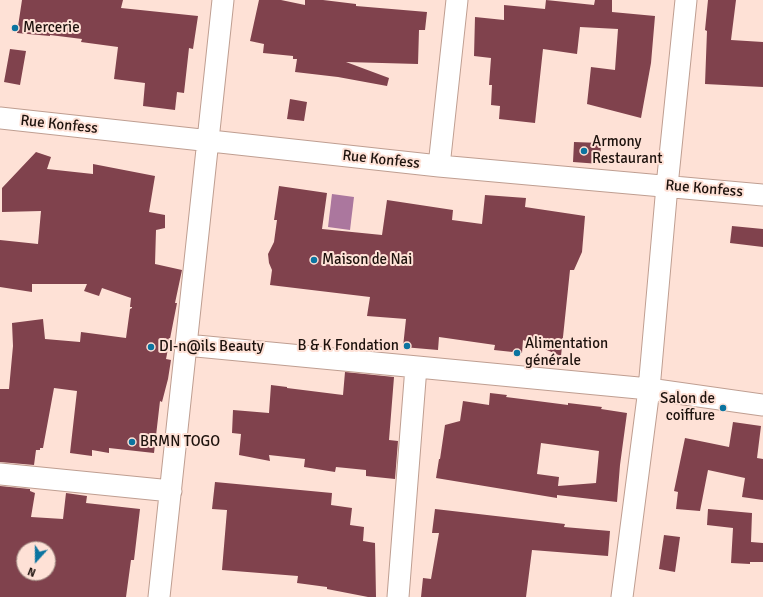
<!DOCTYPE html>
<meta charset="utf-8">
<style>
body{margin:0}
#map{position:relative;width:763px;height:597px;overflow:hidden;background:#fee1d6;font-family:Signika,sans-serif}
canvas{display:block}
.north{position:absolute;left:16px;top:541px;width:40px;height:40px;box-sizing:border-box;background:#fee1d6;border:1px solid #a48e86;border-radius:50%;rotate:201deg;font-size:11px;font-weight:700;line-height:16px;text-align:center;color:#1d120d}
.north::after{content:'';display:block;margin:auto;width:14px;height:18px;background:#0b74a0;clip-path:polygon(50% 0,100% 100%,50% 72%,0 100%)}
</style>
<div id="map">
<canvas width="763" height="597"></canvas>
<div class="north">N</div>
</div>
<script>
const ctx = document.querySelector('canvas').getContext('2d');
ctx.lineJoin = 'round';
function paint(path, color) { ctx.fillStyle = color; ctx.fill(path, 'evenodd'); }
const toPath = rows => new Path2D(rows.map(r => 'M' + r).join(''));
function stroke(path, color, width, dash) { ctx.strokeStyle = color; ctx.lineWidth = width; ctx.lineCap = dash ? 'butt' : 'round'; ctx.setLineDash(dash || []); ctx.stroke(path); }
function label(font, color, halo, rows, align = 'center') {
  ctx.font = font + ' Signika,sans-serif'; ctx.lineWidth = 4; ctx.setLineDash([]); ctx.textBaseline = 'middle'; ctx.strokeStyle = halo; ctx.fillStyle = color; for (const [text, x, y, turn = 0] of rows) {
    ctx.save(); ctx.translate(x, y); ctx.rotate((+turn || 0) * Math.PI / 180); ctx.textAlign = isNaN(turn) ? turn : align; if (halo) ctx.strokeText(text, 0, 0); ctx.fillText(text, 0, 0); ctx.restore();
  }
}
paint(toPath([
 [332,194,354,197,350,230,328,227]
]), '#ab779e');
paint(toPath([
 [22,0,123,0,121,8,198,16,193,49,189,48,184,93,177,92,175,110,143,106,145,83,114,79,118,47,81,42,82,39,50,35,50,36,17,33],
 [259,0,281,0,305,5,305,0,323,0,356,4,356,6,427,12,425,30,419,30,418,64,346,62,389,78,387,86,338,77,295,72,297,59,293,59,293,56,263,53,264,44,250,41],
 [546,0,594,5,595,0,612,0,612,12,655,16,651,63,641,118,587,104,591,67,615,70,618,29,580,27,577,54,543,49,535,123,499,119,500,106,491,105,492,85,489,85,491,58,474,56,475,17,504,20,504,5,545,9],
 [708,0,736,0,731,40,763,42,763,87,705,84,707,31,705,30],
 [10,49,26,51,20,85,4,82],
 [290,99,307,102,304,121,287,119],
 [574,142,601,143,600,164,573,162],
 [36,152,51,157,47,169,93,174,93,164,155,176,149,212,165,215,165,228,156,230,155,264,182,270,175,303,177,303,166,359,171,360,168,379,162,402,160,401,154,453,109,448,109,453,92,450,92,456,70,453,77,391,54,388,43,448,40,448,40,450,36,450,34,465,0,462,0,389,9,389,13,346,12,323,43,319,45,339,80,342,81,332,126,338,130,309,132,308,132,307,130,307,131,298,102,288,99,296,84,291,87,284,32,284,32,292,0,287,0,240,38,244,41,211,2,212,2,188],
 [279,186,327,193,322,229,382,235,387,200,453,210,452,220,482,224,485,195,526,198,525,207,585,216,582,252,574,270,570,270,561,356,523,340,522,353,494,350,495,345,439,337,438,350,403,347,406,319,367,316,370,297,270,285,272,270,269,263,268,254,274,242,277,220,274,220],
 [732,226,763,229,763,247,730,243],
 [345,372,394,377,389,440,398,441,395,479,366,476,366,470,336,467,335,472,304,467,305,459,269,455,270,461,239,455,241,434,232,433,233,410,269,413,271,385,287,387,287,388,343,395],
 [490,393,507,395,506,397,568,405,568,403,602,407,601,409,627,413,620,465,617,502,557,495,557,498,436,478,439,459,440,459,445,425,460,421,463,401,489,405],
 [541,443,599,451,596,483,558,486,559,477,537,474],
 [733,422,761,426,757,458,763,459,763,500,742,497,745,478,708,470,700,511,676,509,678,492,674,491,685,438,729,447],
 [215,482,332,493,331,505,352,508,350,525,364,527,363,541,375,543,376,597,368,597,327,589,327,587,297,583,298,576,222,570,227,510,212,509],
 [0,486,30,489,30,491,35,493,31,517,63,519,66,493,87,496,86,503,140,509,134,560,131,560,126,597,0,597],
 [24,549,48,549,48,573,24,573],
 [435,509,565,524,564,527,610,531,608,556,532,550,526,597,421,597,423,578,431,579,439,533,432,533],
 [708,509,752,513,751,542,763,543,763,562,750,562,750,564,731,563,733,528,707,525],
 [664,535,680,537,675,572,659,569]
]), '#80424d');
const minor = toPath([
 [0,118,439,166,763,195],
 [439,166,457,0],
 [186,345,649,389,763,405],
 [0,474,171,491],
 [159,597,223,0],
 [398,597,416,367],
 [622,597,649,389,667,186,686,0]
]);
stroke(minor, '#bf9e91', 23);
stroke(minor, '#fff', 21);
for (const [x, y, r, color] of [
 [15,28,4,"#0b74a0"],
 [584,151,4,"#0b74a0"],
 [314,260,4,"#0b74a0"],
 [407,346,4,"#0b74a0"],
 [151,347,4,"#0b74a0"],
 [517,353,4,"#0b74a0"],
 [723,408,4,"#0b74a0"],
 [132,442,4,"#0b74a0"]
]) { const dot = new Path2D(); dot.arc(x, y, r, 0, 2 * Math.PI); ctx.fillStyle = color; ctx.fill(dot); stroke(dot, '#fee1d6', 1.5); }
label('15px', '#1d120d', '#fee1d6', [
 ["Mercerie",23,28],
 ["Armony",592,142],
 ["Restaurant",592,159],
 ["Maison de Nai",322,260],
 ["Alimentation",525,344],
 ["générale",525,361],
 ["B & K Fondation",399,346,"right"],
 ["DI-n@ils Beauty",159,347],
 ["Salon de",715,399,"right"],
 ["coiffure",715,416,"right"],
 ["BRMN TOGO",140,442]
], 'left');
label('15px', '#1d120d', '#fee1d6', [
 ["Rue Konfess",59,125,6],
 ["Rue Konfess",381,160,6],
 ["Rue Konfess",704,189,5]
]);
</script>
